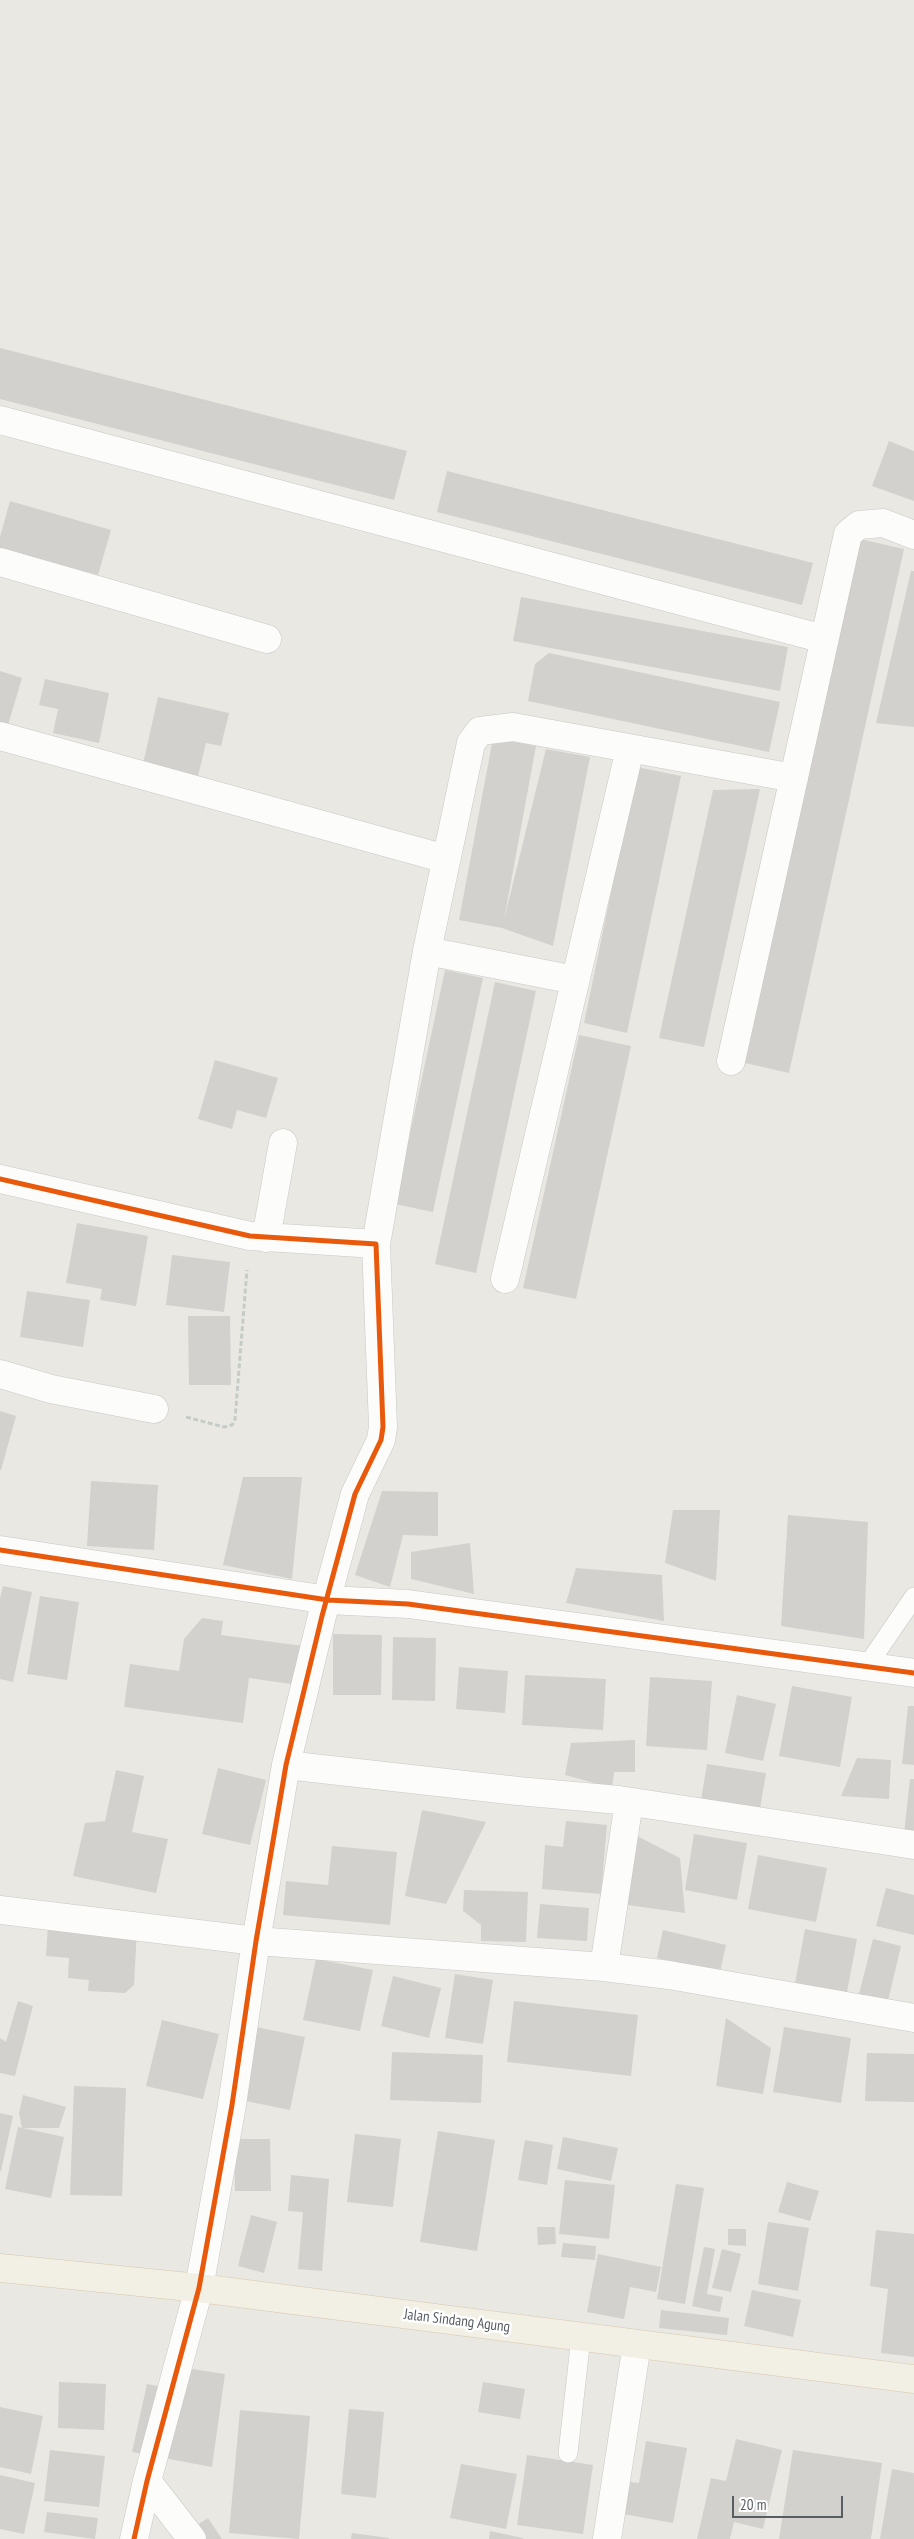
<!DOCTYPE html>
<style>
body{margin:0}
#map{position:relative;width:914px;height:2539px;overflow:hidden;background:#eae8e2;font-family:"PT Sans Narrow",sans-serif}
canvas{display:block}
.scale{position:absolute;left:732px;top:2496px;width:111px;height:22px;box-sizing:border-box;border:2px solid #585d62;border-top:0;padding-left:6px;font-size:15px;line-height:18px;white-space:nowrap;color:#585d62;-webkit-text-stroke:4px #fff;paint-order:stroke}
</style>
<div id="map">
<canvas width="914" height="2539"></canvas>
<div class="scale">20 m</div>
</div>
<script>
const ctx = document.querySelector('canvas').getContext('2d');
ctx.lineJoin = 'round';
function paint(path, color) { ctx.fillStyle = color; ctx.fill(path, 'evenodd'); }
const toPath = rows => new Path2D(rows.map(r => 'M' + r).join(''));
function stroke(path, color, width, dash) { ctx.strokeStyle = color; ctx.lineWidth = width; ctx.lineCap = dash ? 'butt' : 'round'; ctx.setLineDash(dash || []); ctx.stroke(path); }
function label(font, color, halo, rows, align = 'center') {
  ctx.font = font + ' "PT Sans Narrow",sans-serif'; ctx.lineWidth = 5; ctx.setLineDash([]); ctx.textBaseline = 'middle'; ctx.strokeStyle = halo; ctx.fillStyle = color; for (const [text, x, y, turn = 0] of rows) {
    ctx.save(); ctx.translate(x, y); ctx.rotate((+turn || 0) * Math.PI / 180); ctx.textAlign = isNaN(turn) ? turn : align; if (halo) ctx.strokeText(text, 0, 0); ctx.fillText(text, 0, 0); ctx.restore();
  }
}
paint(toPath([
 [0,348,407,451,394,500,0,399],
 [889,441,914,451,914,501,872,486],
 [447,471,813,563,802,605,437,512],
 [10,501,111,530,98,575,0,548,0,537],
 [860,539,904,549,789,1073,745,1063],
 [911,571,914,571,914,727,876,723],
 [521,597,788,647,780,691,513,641],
 [549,653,780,702,769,752,528,701,535,664],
 [0,671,22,678,8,725,0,723],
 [45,679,109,693,99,743,53,733,58,709,39,705],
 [158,697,229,713,221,746,206,743,198,776,143,764],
 [493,738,536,746,504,920,546,749,590,757,553,946,502,928,459,920],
 [637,767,681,776,627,1033,584,1023],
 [760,789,704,1047,659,1038,713,790],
 [445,970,483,978,433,1212,395,1204],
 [495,982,536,991,476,1273,435,1264],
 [579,1035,631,1046,576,1299,523,1288],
 [215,1060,278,1078,266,1118,237,1110,232,1129,198,1119],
 [77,1223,148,1236,136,1306,100,1300,102,1289,66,1283],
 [172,1255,230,1262,224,1312,166,1305],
 [27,1291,90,1300,83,1347,20,1337],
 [188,1316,230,1316,231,1385,189,1385],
 [0,1411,16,1416,1,1470,0,1470],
 [243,1477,302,1477,292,1579,223,1565],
 [91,1481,158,1485,154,1550,87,1546],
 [382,1491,438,1492,438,1536,403,1535,390,1587,355,1575],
 [673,1510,720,1510,716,1581,665,1563],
 [788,1515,868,1522,864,1639,781,1626],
 [470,1543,474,1594,411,1579,411,1552],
 [576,1568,662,1575,664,1621,566,1603],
 [3,1586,32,1592,13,1682,0,1679,0,1598],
 [40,1596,79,1602,67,1680,27,1674],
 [202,1618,223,1621,221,1635,303,1646,298,1685,249,1678,243,1723,124,1707,130,1664,179,1671,184,1639],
 [333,1634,382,1635,381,1695,333,1695],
 [393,1637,436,1638,435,1701,392,1700],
 [459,1667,508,1671,505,1713,456,1709],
 [525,1675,606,1679,603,1730,522,1725],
 [650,1677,712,1681,707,1750,646,1746],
 [792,1686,852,1697,840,1767,779,1756],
 [737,1695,776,1704,763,1761,725,1753],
 [908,1706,914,1706,914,1765,902,1764],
 [635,1740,635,1772,614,1772,612,1788,565,1775,571,1743],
 [857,1758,891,1760,889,1799,841,1796],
 [707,1764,766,1773,760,1809,701,1800],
 [218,1768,266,1780,250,1845,202,1834],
 [116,1770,144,1776,132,1832,168,1839,156,1893,73,1876,85,1823,105,1821],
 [910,1779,914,1779,914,1835,904,1834],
 [422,1810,486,1822,446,1904,405,1896],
 [566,1821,607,1825,601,1894,542,1889,545,1845,563,1847],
 [694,1834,747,1843,737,1900,685,1890],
 [637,1836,680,1858,685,1913,627,1905],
 [332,1846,397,1852,390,1925,283,1915,286,1881,328,1885],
 [758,1855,827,1868,816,1922,748,1909],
 [886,1888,914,1895,914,1935,876,1926],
 [464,1890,528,1892,526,1942,481,1941,481,1925,463,1911],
 [540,1904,589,1908,587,1941,537,1938],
 [48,1924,137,1929,134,1985,125,1993,88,1991,89,1980,68,1978,69,1958,46,1956],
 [805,1929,857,1939,847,1992,795,1983],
 [663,1930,726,1945,720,1972,657,1958],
 [873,1939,901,1946,888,2001,859,1994],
 [316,1959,373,1970,360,2031,303,2020],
 [455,1974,493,1980,483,2044,445,2038],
 [393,1976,441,1988,429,2038,381,2026],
 [18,2001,33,2006,15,2076,0,2073,0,2038,6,2042],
 [514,2001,638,2015,631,2076,507,2062],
 [726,2018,771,2048,763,2094,716,2086],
 [162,2020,219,2034,203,2099,146,2086],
 [256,2027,305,2037,290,2110,241,2100],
 [784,2027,851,2038,841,2103,773,2092],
 [392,2052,483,2055,481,2103,390,2100],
 [867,2053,914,2054,914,2102,865,2101],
 [74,2086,126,2088,122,2196,70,2195],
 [23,2095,66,2107,59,2128,22,2128,19,2113],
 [0,2113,13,2116,1,2171,0,2171],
 [18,2127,64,2137,51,2198,5,2189],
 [438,2131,495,2140,477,2251,420,2242],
 [355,2134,401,2139,393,2207,347,2202],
 [563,2137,618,2148,611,2181,557,2169],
 [234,2139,270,2139,271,2191,235,2191],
 [525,2140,553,2145,547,2185,518,2180],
 [291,2175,329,2179,322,2271,298,2269,303,2212,288,2211],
 [565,2180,615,2185,609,2239,559,2234],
 [787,2182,819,2191,810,2221,778,2212],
 [676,2184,704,2188,685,2304,657,2299],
 [251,2215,277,2222,264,2273,238,2266],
 [768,2222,809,2228,798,2291,758,2284],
 [537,2227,555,2227,556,2244,538,2245],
 [728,2229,746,2229,746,2246,728,2245],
 [876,2230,914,2234,914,2357,881,2353,888,2289,870,2286],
 [563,2243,596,2246,595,2260,561,2257],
 [704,2247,715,2249,707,2294,723,2297,720,2312,692,2306],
 [722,2249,741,2254,731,2292,712,2288],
 [598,2254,661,2267,656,2292,630,2287,624,2319,587,2312],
 [752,2290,801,2300,793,2337,744,2326],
 [661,2310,729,2318,727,2335,659,2328],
 [165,2365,225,2374,212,2467,132,2452,147,2384,162,2387],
 [59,2382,106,2384,104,2430,58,2428],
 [483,2382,525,2389,520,2419,478,2412],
 [0,2407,43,2416,31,2474,0,2467],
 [349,2409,384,2412,376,2498,341,2494],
 [240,2410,310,2416,299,2539,229,2533],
 [736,2439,782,2450,763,2529,734,2522,730,2539,697,2539,711,2478,726,2481],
 [646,2441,687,2448,673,2523,623,2514,629,2482,639,2483],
 [50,2450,105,2456,99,2507,44,2501],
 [793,2450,882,2463,871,2539,779,2539],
 [527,2455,593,2465,583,2534,517,2525],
 [461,2464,517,2474,506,2529,450,2518],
 [892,2469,914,2473,914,2539,880,2539],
 [0,2475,35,2483,24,2534,0,2529],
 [47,2512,98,2518,95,2539,44,2532],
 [208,2518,222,2539,176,2539],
 [490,2531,523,2538,523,2539,489,2539],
 [352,2533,389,2538,389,2539,351,2539]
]), '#d3d1ce');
const service = toPath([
 [867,1666,914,1597],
 [568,2453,581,2337]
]);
const minor = toPath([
 [0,420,824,639],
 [0,562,267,639],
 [0,736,446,859],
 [427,951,575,980],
 [731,1061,848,534,859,525,883,523,914,535],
 [0,1179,250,1236,376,1244,383,1427,381,1440,355,1494,322,1616,286,1765,256,1941,232,2105,199,2288,147,2481,134,2539],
 [266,1238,283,1143],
 [376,1244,427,951,471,743,480,731,513,727,794,778],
 [505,1279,630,749],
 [0,1374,51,1389,154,1409],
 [0,1550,328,1600,408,1604,914,1673],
 [286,1765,518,1791,619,1800,914,1845],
 [0,1910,256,1941,604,1967,669,1975,914,2018],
 [604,1967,629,1802],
 [147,2481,192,2539],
 [607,2539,637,2344]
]);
const primary = toPath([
 [0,2268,199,2288,914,2379]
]);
stroke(service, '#c7c7c6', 20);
stroke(minor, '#c7c7c6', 29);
stroke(primary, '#d5c8ad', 29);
stroke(toPath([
 [186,1417,224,1427,232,1425,235,1419,247,1270]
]), '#c5ccc8', 3, [5, 2.5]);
stroke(service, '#fcfcfb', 19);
stroke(minor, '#fcfcfb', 28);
stroke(primary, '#f2efe5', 28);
stroke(toPath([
 [0,1179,250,1236,376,1244,383,1427,381,1440,355,1494,322,1616,286,1765,256,1941,232,2105,199,2288,147,2481,134,2539],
 [0,1550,328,1600,408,1604,914,1673]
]), '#e8590c', 5);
label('15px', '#585d62', '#fff', [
 ["Jalan Sindang Agung",457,2321,7]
]);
</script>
